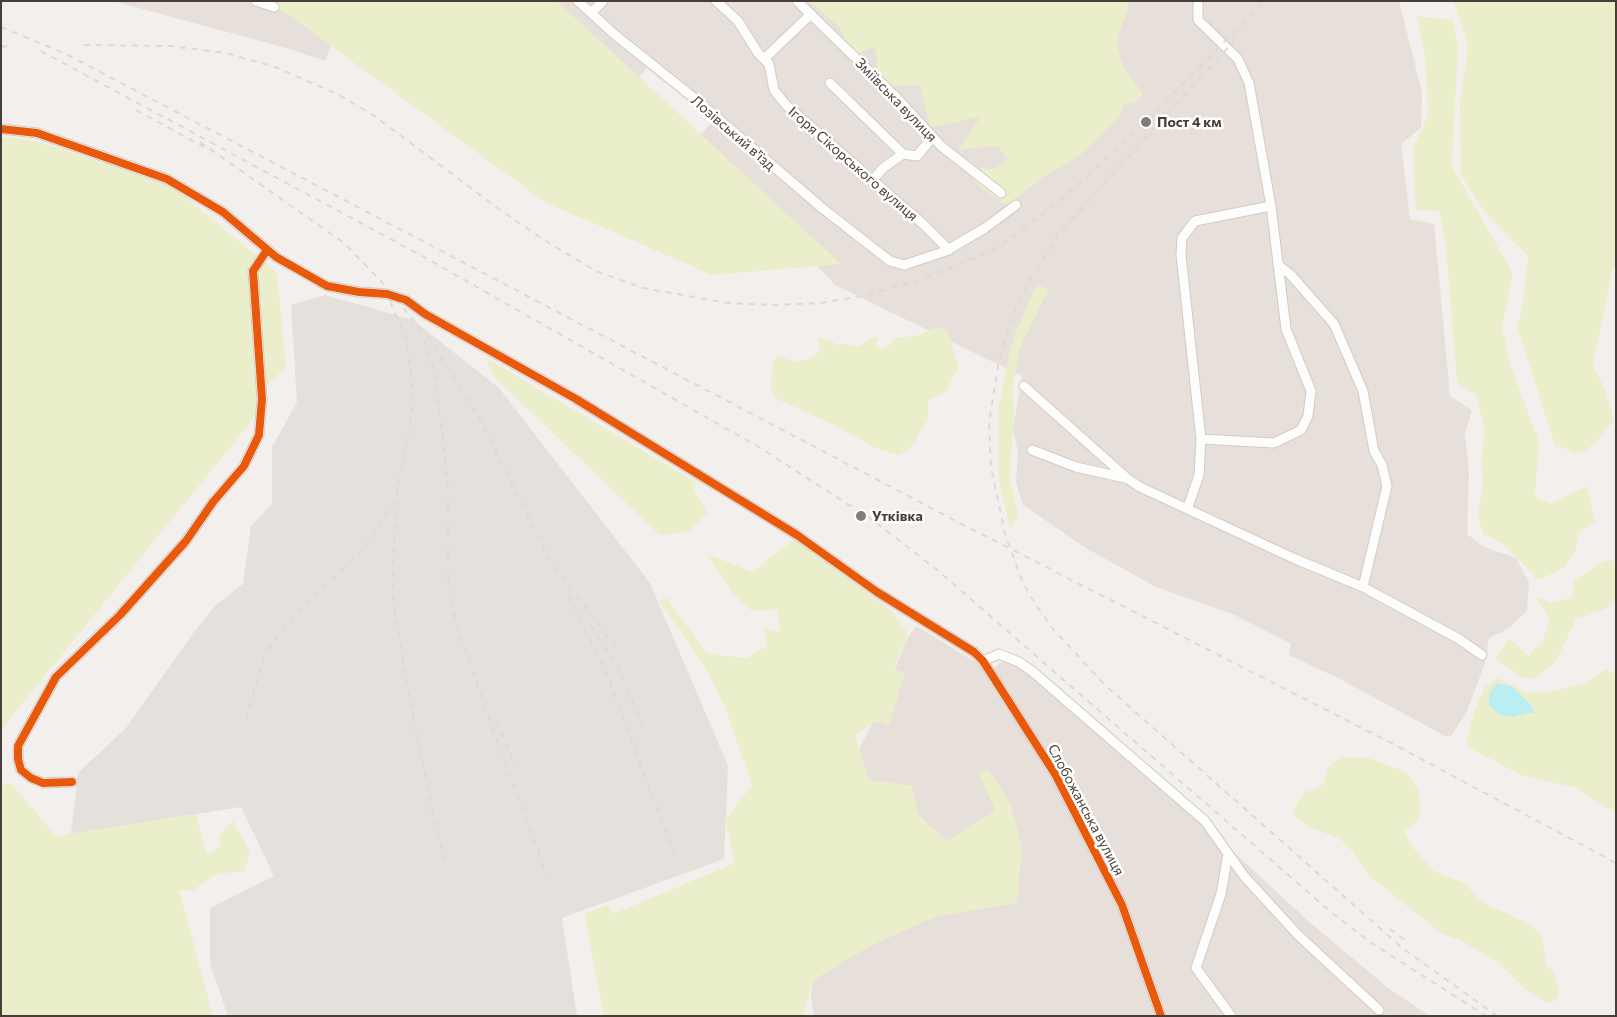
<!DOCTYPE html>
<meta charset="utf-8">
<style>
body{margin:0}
#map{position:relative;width:1617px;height:1017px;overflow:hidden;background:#f3efec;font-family:Commissioner,sans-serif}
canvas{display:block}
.frame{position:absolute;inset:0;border:2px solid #4a3d37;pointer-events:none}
</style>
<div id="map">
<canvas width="1617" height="1017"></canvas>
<div class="frame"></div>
</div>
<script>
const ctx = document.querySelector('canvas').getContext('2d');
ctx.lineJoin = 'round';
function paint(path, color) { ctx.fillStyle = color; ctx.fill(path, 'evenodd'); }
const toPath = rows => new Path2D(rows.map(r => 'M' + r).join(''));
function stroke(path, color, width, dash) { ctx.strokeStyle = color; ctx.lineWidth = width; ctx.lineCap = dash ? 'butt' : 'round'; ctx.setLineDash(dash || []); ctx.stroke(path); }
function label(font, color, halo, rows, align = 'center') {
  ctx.font = font + ' Commissioner,sans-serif'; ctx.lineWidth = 5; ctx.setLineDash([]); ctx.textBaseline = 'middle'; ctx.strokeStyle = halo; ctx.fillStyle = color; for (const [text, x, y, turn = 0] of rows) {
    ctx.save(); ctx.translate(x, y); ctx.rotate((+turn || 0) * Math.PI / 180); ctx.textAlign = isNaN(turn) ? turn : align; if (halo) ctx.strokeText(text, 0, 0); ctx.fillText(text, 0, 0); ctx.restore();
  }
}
paint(toPath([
 [113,1,343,1,336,33,325,61,290,49],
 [439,1,1399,1,1422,92,1421,128,1401,144,1410,219,1434,224,1450,396,1472,410,1465,434,1469,470,1467,534,1484,547,1516,558,1529,583,1527,611,1508,629,1489,638,1485,663,1467,711,1451,736,1447,737,1338,678,1289,655,1291,644,1235,615,1156,587,1086,548,1023,505,1016,482,1018,452,1013,429,1022,376,835,285,792,239,688,149,713,121,647,68,631,88],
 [916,626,987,669,995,668,1001,662,1012,662,1027,671,1238,856,1307,920,1388,988,1430,1016,814,1016,811,996,829,864,853,762,879,709,907,639]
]), '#e7dfd9');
paint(toPath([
 [325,295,413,320,499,388,650,583,728,766,724,859,562,918,577,1016,228,1016,210,964,210,908,274,876,241,807,71,834,78,773,126,728,194,632,216,605,243,584,251,526,272,504,272,447,297,402,291,305]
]), '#e6e0dd');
paint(toPath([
 [260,1,557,1,841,264,712,275,545,202,286,13],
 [809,1,1128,1,1128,9,1118,34,1118,50,1124,68,1143,94,1136,102,1123,105,1120,116,1079,156,1043,177,1007,206,980,187,963,167,994,169,1008,159,997,146,959,149,981,116,930,128,920,85,880,86,875,47,850,56,840,28],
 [1454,1,1616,1,1616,267,1613,267,1593,365,1606,392,1614,420,1596,443,1579,454,1555,445,1517,326,1521,314,1528,256,1484,211,1461,175,1460,103,1468,47],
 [1416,16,1453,20,1458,48,1452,166,1513,274,1502,327,1510,364,1539,443,1535,496,1550,504,1587,486,1595,522,1578,533,1576,550,1564,568,1539,580,1502,543,1483,534,1478,516,1483,481,1481,460,1485,430,1476,395,1457,382,1446,249,1439,211,1416,210,1413,148,1428,114,1425,55],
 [1,137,27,139,62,149,172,186,277,273,286,367,264,388,265,404,1,730],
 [1037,284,1048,290,1019,350,1013,387,1014,419,1009,479,1015,497,1018,519,1010,528,999,481,999,403,1014,336],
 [939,327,948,332,959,368,944,393,928,400,928,420,909,449,898,455,878,449,830,423,777,399,771,390,772,365,777,355,795,362,812,358,820,351,818,339,829,339,837,345,843,343,858,347,874,337,878,337,876,346,883,349,893,342,893,338,915,336],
 [486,358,697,483,694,489,707,513,688,532,660,535,493,376],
 [795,539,892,611,908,634,893,670,905,672,889,725,876,721,855,735,869,780,912,786,918,814,947,841,995,810,978,772,989,770,1010,803,1022,847,1017,903,937,916,870,946,814,980,803,1016,604,1016,584,914,608,905,613,914,735,863,725,820,752,785,723,702,703,664,659,601,667,598,707,654,747,658,767,646,764,629,780,632,777,609,752,611,732,592,707,554,752,572],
 [1616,559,1616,599,1606,609,1576,619,1556,661,1535,679,1521,677,1495,658,1509,638,1528,656,1543,640,1550,620,1535,597,1552,603,1573,597,1574,580,1603,562],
 [1606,669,1616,674,1616,812,1593,800,1578,788,1523,776,1466,746,1474,712,1485,687,1497,678,1526,692,1546,693,1586,683],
 [1345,757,1368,758,1407,772,1418,790,1421,807,1418,821,1406,830,1405,835,1414,849,1435,872,1465,883,1481,902,1523,921,1542,935,1546,965,1553,971,1559,989,1558,997,1553,1002,1548,1003,1526,990,1496,961,1460,940,1441,933,1426,921,1368,875,1354,853,1340,839,1309,827,1293,816,1296,805,1305,792,1317,789,1324,783,1328,768,1334,762],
 [11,783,56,836,196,814,206,854,220,847,219,836,233,821,250,852,244,872,218,873,192,891,179,890,213,1016,1,1016,1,786]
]), '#ebeeca');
paint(toPath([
 [1497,683,1511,686,1531,705,1535,714,1528,713,1513,717,1498,714,1489,704,1489,694]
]), '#baeef3');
const street = toPath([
 [256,1,274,7],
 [578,1,614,34,699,102,822,208,890,261,904,265,946,251,985,228,1016,205],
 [716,1,738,21,758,53,769,64,774,90,786,105,924,225,949,250],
 [797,1,898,99,941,146,1001,193],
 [591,13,603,1],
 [764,59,811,14],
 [830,83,903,154],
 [1,129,37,133,167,179,223,212,276,257,327,286,359,292,387,294,406,300,425,314,576,399,797,535,877,592,974,652,983,661,1055,774,1122,905,1161,1016],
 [872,181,883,168,903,154,917,156,932,138],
 [1278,265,1290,274,1334,324,1363,391,1374,451,1382,465,1387,486,1363,587],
 [1024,386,1128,479,1140,487,1293,558,1363,587,1459,639,1482,655],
 [1201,439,1181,255,1182,238,1195,221,1271,206],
 [1032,450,1076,467,1125,478],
 [1188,507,1199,475,1201,439,1274,443,1301,430,1308,416,1311,391,1286,329,1271,206,1249,83,1238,59,1198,20,1198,1],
 [983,661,999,654,1019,662,1032,671,1205,821,1244,876,1298,935,1379,1010],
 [72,782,43,783,31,778,21,770,18,759,18,746,56,677,120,615,186,541,213,502,244,466,259,435,262,399,253,271,267,250],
 [1228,854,1221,894,1196,968,1231,1016]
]);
stroke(street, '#d0cbc8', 11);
stroke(street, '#fdfdfc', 9);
stroke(toPath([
 [1,27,66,54,956,521,1397,746,1616,863],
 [1236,39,1060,232,1028,282,1012,317,999,360,989,423,991,466,1005,534,1023,583,1036,605,1053,629,1105,685,1401,947,1497,1016],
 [84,45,171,46,226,53,278,68,339,95,373,115,499,209,544,240,596,271,643,288,728,303,771,305,821,303,861,296,914,282,973,259,1003,244,1061,200,1146,122,1264,1],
 [1,47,7,46],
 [41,51,424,257,757,446,874,521,936,569,1332,913,1370,942,1486,1016],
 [136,110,204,147],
 [200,142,344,243,381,281,413,320,430,340,481,421,550,561,618,650],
 [424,340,434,371,444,448,448,489,448,578,452,603,458,629,488,716,547,876],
 [398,500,393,553,393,600,408,691,436,829,446,861],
 [569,595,606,672,677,862],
 [591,626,618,667,645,732],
 [246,719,264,657,278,635,300,609,364,549,396,498,412,413,412,381,406,339,389,299],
 [497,721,515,768],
 [1390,929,1406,941]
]), '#dadad9', 2, [6, 6]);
stroke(toPath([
 [1,129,37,133,167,179,223,212,276,257,327,286,359,292,387,294,406,300,425,314,576,399,797,535,877,592,974,652,983,661,1055,774,1122,905,1161,1016],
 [72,782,43,783,31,778,21,770,18,759,18,746,56,677,120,615,186,541,213,502,244,466,259,435,262,399,253,271,267,250]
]), '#e8590c', 8);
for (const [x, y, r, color] of [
 [1146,122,6,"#857b76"],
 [861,516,6,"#857b76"]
]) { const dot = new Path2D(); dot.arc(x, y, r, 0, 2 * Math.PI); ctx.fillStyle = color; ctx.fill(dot); stroke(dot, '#fff', 2); }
label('14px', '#4a3d37', '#fff', [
 ["Зміївська вулиця",896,100,46],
 ["Лозівський в'їзд",733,133,41],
 ["Ігоря Сікорського вулиця",853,164,41],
 ["Слобожанська вулиця",1086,810,62]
]);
label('bold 14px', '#4a3d37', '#fff', [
 ["Пост 4 км",1157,122],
 ["Уткiвка",872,516]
], 'left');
</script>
